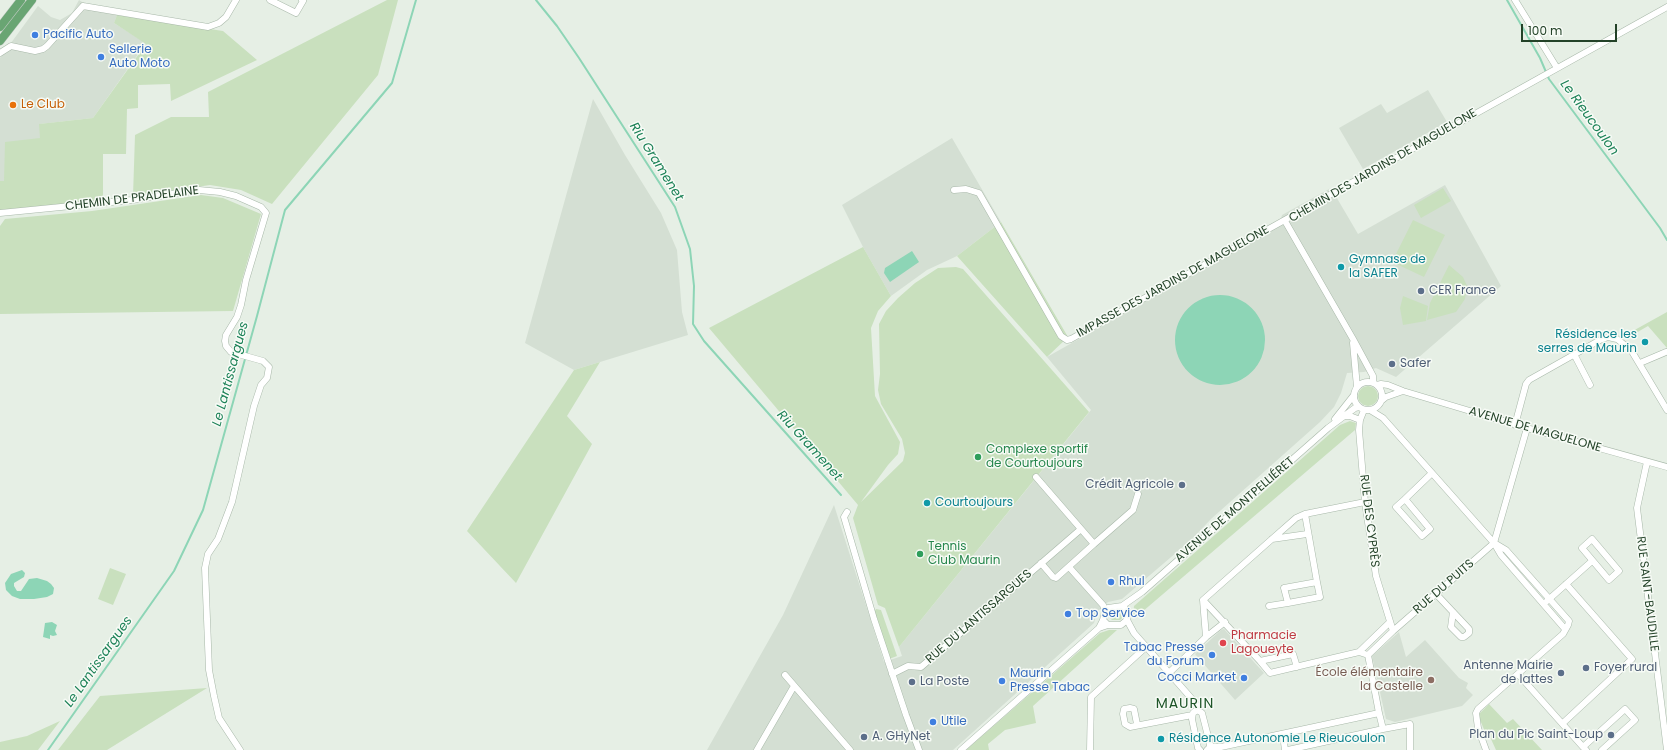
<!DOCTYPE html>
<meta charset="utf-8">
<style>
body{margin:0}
#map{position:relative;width:1667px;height:750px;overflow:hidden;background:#e6efe5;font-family:Poppins,sans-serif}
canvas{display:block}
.scale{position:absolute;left:1521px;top:24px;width:96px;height:18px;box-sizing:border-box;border:2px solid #234228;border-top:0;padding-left:5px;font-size:12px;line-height:14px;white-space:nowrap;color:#234228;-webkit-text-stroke:3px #f7fbf6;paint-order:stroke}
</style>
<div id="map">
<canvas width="1667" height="750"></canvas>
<div class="scale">100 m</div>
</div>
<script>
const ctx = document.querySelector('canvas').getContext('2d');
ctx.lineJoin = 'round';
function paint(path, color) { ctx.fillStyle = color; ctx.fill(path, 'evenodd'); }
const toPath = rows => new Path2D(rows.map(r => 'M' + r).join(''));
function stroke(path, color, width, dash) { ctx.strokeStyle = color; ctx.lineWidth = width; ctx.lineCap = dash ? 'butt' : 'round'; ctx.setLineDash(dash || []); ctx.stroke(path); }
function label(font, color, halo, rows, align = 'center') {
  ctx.font = font + ' Poppins,sans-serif'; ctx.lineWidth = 3; ctx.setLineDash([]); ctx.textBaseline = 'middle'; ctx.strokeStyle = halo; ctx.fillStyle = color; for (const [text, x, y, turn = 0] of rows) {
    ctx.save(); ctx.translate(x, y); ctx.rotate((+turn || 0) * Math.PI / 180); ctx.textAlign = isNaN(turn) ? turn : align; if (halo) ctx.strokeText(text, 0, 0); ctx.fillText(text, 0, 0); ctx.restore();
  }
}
paint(toPath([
 [79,0,96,11,117,15,114,23,146,43,93,118,40,124,40,138,4,181,0,181,0,58,38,6,51,17,60,20,72,13],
 [1428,90,1447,122,1363,169,1339,128,1381,104,1387,113],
 [593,99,625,155,661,213,677,250,682,312,688,335,574,370,525,343],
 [952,138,1001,222,957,256,927,270,891,296,863,247,842,205],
 [1445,185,1501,286,1396,377,1376,368,1364,372,1347,373,1341,393,1334,407,1320,422,1211,519,1191,540,1122,599,1108,602,1097,612,1094,623,953,750,707,750,783,615,834,505,884,662,902,656,899,647,1091,410,1047,357,1279,226,1282,215,1331,188,1358,234],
 [1224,629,1264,673,1235,700,1195,654,1221,630],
 [1399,632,1406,657,1425,640,1459,678,1468,683,1466,688,1473,695,1462,706,1395,722,1386,719,1372,656]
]), '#d4dfd3');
paint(toPath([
 [387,0,398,0,378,75,272,204,241,190,210,185,133,196,135,135,171,117,209,117,208,92],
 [117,15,223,31,257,60,171,101,170,84,138,85,138,108,127,109,126,154,103,154,103,200,0,210,0,181,4,181,5,142,40,138,39,124,93,118,146,44,114,23],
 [1443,188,1451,201,1421,218,1414,205],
 [201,195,223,198,261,214,233,311,0,314,0,226,5,219,92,211],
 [1413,220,1445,235,1424,277,1392,262],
 [1001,222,1068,337,1047,357,957,256],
 [863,247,891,296,878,311,871,328,875,396,900,442,898,454,888,465,861,502,903,461,905,453,902,439,881,404,878,390,880,374,879,324,886,311,898,298,915,283,938,268,956,267,963,269,1089,412,899,647,885,608,878,605,853,518,858,505,709,328],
 [1449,265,1463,277,1467,286,1465,299,1456,312,1427,320,1430,303],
 [1403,296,1428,306,1426,321,1403,325,1400,308],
 [1667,312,1667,348,1648,326,1629,337,1622,337],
 [600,362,567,416,592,444,516,583,467,531,574,370],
 '1358 396a10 10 0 1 1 20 0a10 10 0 1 1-20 0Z',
 [1350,421,1356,423,1355,430,1135,618,1133,615,1134,606,1340,425],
 [110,568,126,574,113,605,98,599],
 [876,609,881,610,897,656,889,659,874,612],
 [1113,612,1121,613,1123,617,1120,620,1112,620,1108,616,1109,613],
 [1109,630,1117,630,1033,706,1036,723,1005,730,988,744,989,750,966,750,1100,633],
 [207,688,107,750,58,750,100,696],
 [1489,704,1507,723,1513,719,1542,750,1496,750,1491,739,1488,739,1478,715],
 [60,721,38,750,0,750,0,742,27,736]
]), '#c9e0be');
paint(toPath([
 [912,251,919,262,890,282,884,273,885,268],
 '1175 340a45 45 0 1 1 90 0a45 45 0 1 1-90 0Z',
 [22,570,25,573,24,577,14,583,14,586,17,591,21,591,29,579,37,578,47,581,51,584,54,588,53,594,47,597,34,599,20,599,12,596,6,590,5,583,11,574],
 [52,622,57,625,55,631,57,635,53,636,50,635,50,639,43,637,45,623]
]), '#8dd5b6');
stroke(toPath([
 [536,0,557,26,579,58,675,207,690,249,694,286,693,324,704,341,841,495],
 [1507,0,1540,58,1549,79,1660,228,1667,240],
 [48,750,174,571,203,510,257,316,285,210,392,83,416,0]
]), '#8dd5b6', 2);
const minor = toPath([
 [270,0,296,13,303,1,302,0],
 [1515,0,1557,68],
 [83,6,208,27,219,23,226,17,236,0],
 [0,53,11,46,35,51,43,49,47,46,83,6],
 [954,190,966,189,979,193,1061,336,1067,340,1071,339,1667,7],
 [0,213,132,200,199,190,220,192,236,196,261,207,266,213,246,280,241,305,237,317,226,335,225,341,226,346,231,352,263,361,269,367,267,378,261,385,254,406,232,502,218,539,208,554,205,568,209,670,214,696,219,718,240,750],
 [1285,221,1353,339,1373,376,1373,383],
 [1353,343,1357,387],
 [1574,354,1590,385],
 [1640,363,1666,352],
 '1354 396a14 14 0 1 1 28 0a14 14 0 1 1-28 0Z',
 [1377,385,1381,384,1388,385,1403,391,1527,428,1667,467],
 [1381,401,1386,397,1403,391],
 [1364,410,1360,420,1359,430,1365,502,1376,576,1393,631],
 [1370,410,1383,418,1432,473,1494,543,1501,555,1565,629],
 [1343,416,1350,416,1360,420],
 [1335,419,1354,395],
 [1515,425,1526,384,1529,380,1600,340,1608,337,1617,339,1631,350,1667,410],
 [1647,462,1637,508,1667,750],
 [1036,477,1094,544,1056,578,1053,577,1041,563],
 [1405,499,1430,529,1422,536,1396,507,1405,499],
 [1405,499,1432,473],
 [847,512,844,517,874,619,906,715,919,750],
 [1305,514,1317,582],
 [1272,539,1307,534],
 [1592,539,1619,571,1609,580,1582,548,1592,539],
 [1494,543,1527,428],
 [1094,544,1133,510,1138,494],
 [1069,567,1103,605,1105,611],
 [1317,582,1320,597,1288,603,1284,588,1317,582],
 [1437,595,1469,629,1469,633,1464,637,1461,637,1451,627,1453,612],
 [1203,600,1260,661,1270,673,1359,652,1368,655],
 [1547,601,1592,561],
 [1122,606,1142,592,1328,428,1355,408,1359,407],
 [1269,606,1288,603],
 [1127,620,1134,633,1192,699,1196,704,1197,710],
 [1099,628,1103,620,1105,611,1108,608,1122,606,1127,610,1127,620,1121,625,1108,625,1103,620],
 [1206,637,1225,622],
 [1359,652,1390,622],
 [1368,655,1393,631,1494,543],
 [1368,655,1379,713],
 [1260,661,1293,654,1297,667],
 [1169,673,1206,637,1203,600,1272,539,1296,518,1305,514,1365,502],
 [892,674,908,666,921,667,1081,529],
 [1518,674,1583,747],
 [785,675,850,750],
 [1563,723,1632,659,1566,584],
 [1137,724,1134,709,1130,708,1124,709,1123,714,1125,724,1130,727,1192,715],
 [1383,729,1410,724,1410,750],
 [1283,735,1285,750],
 [1210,747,1221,747,1379,713,1383,729,1288,750],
 [757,750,794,686],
 [961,750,1099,628,1108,625],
 [1090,750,1091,697,1146,647],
 [1200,750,1198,748,1192,719,1193,713,1197,710,1202,713,1210,744,1210,747,1207,750],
 [1486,750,1478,728,1476,713,1478,709,1563,634,1568,625,1569,621,1506,550,1496,544],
 [1586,750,1583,747,1625,709,1635,720,1602,750]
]);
const major = toPath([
 [0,27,21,0],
 [0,41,32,0]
]);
stroke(minor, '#a8b8a9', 7);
stroke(major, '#c1cac3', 9);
stroke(minor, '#fff', 6);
stroke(major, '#69a573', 8);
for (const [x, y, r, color] of [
 [35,35,4,"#3f7fe0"],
 [101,57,4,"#3f7fe0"],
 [13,105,4,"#e8710a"],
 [1341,267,4,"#0f9aa8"],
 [1421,291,4,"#5c6f8a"],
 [1645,342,4,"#0f9aa8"],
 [1392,364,4,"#5c6f8a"],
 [978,457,4,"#2e9e5b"],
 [1182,485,4,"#5c6f8a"],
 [927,503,4,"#0f9aa8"],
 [920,554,4,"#2e9e5b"],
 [1111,582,4,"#3f7fe0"],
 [1068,614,4,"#3f7fe0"],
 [1223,643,4,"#e0444e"],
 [1212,655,4,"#3f7fe0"],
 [1586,668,4,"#5c6f8a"],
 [1561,673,4,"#5c6f8a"],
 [1244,678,4,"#3f7fe0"],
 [1431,680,4,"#8d6e63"],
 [1002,681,4,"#3f7fe0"],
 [912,682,4,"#5c6f8a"],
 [933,722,4,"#3f7fe0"],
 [1611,735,4,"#5c6f8a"],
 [864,737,4,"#5c6f8a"],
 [1161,739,4,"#0f9aa8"]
]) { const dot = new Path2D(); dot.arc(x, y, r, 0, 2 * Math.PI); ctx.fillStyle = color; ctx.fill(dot); stroke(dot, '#f7fbf6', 1.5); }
label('12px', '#366cbe', '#f7fbf6', [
 ["Pacific Auto",43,35],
 ["Sellerie",109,50],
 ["Auto Moto",109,64],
 ["Rhul",1119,582],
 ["Top Service",1076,614],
 ["Tabac Presse",1204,648,"right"],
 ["du Forum",1204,662,"right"],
 ["Maurin",1010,674],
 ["Presse Tabac",1010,688],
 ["Cocci Market",1236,678,"right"],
 ["Utile",941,722]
], 'left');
label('12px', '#c56008', '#f7fbf6', [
 ["Le Club",21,105]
], 'left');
label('12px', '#234228', '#f7fbf6', [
 ["CHEMIN DES JARDINS DE MAGUELONE",1383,166,-30],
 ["CHEMIN DE PRADELAINE",132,199,-7],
 ["IMPASSE DES JARDINS DE MAGUELONE",1173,282,-29],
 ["AVENUE DE MAGUELONE",1535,430,16],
 ["AVENUE DE MONTPELLIÉRET",1235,510,-41],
 ["RUE DES CYPRÈS",1369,521,83],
 ["RUE DU PUITS",1444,587,-41],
 ["RUE SAINT-BAUDILLE",1647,594,83],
 ["RUE DU LANTISSARGUES",979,617,-41]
]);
label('12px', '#0d838f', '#f7fbf6', [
 ["Gymnase de",1349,260],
 ["la SAFER",1349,274],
 ["Résidence les",1637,335,"right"],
 ["serres de Maurin",1637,349,"right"],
 ["Courtoujours",935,503],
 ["Résidence Autonomie Le Rieucoulon",1169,739]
], 'left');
label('12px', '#4e5e75', '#f7fbf6', [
 ["CER France",1429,291],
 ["Safer",1400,364],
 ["Crédit Agricole",1174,485,"right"],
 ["Antenne Mairie",1553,666,"right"],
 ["de lattes",1553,680,"right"],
 ["Foyer rural",1594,668],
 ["La Poste",920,682],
 ["Plan du Pic Saint-Loup",1603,735,"right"],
 ["A. GHyNet",872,737]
], 'left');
label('12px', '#27864d', '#f7fbf6', [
 ["Complexe sportif",986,450],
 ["de Courtoujours",986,464],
 ["Tennis",928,547],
 ["Club Maurin",928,561]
], 'left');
label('12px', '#be3a42', '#f7fbf6', [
 ["Pharmacie",1231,636],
 ["Lagoueyte",1231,650]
], 'left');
label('12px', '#785e54', '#f7fbf6', [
 ["École élémentaire",1423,673],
 ["la Castelle",1423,687]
], 'right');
label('italic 13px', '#1b8156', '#f7fbf6', [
 ["Le Rieucoulon",1589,118,54],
 ["Riu Gramenet",656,162,58],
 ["Le Lantissargues",231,374,-75],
 ["Riu Gramenet",809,446,48],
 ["Le Lantissargues",99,662,-55]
]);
ctx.letterSpacing = '1px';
label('14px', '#1e5528', '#f7fbf6', [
 ["MAURIN",1185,704]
]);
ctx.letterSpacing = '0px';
</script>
